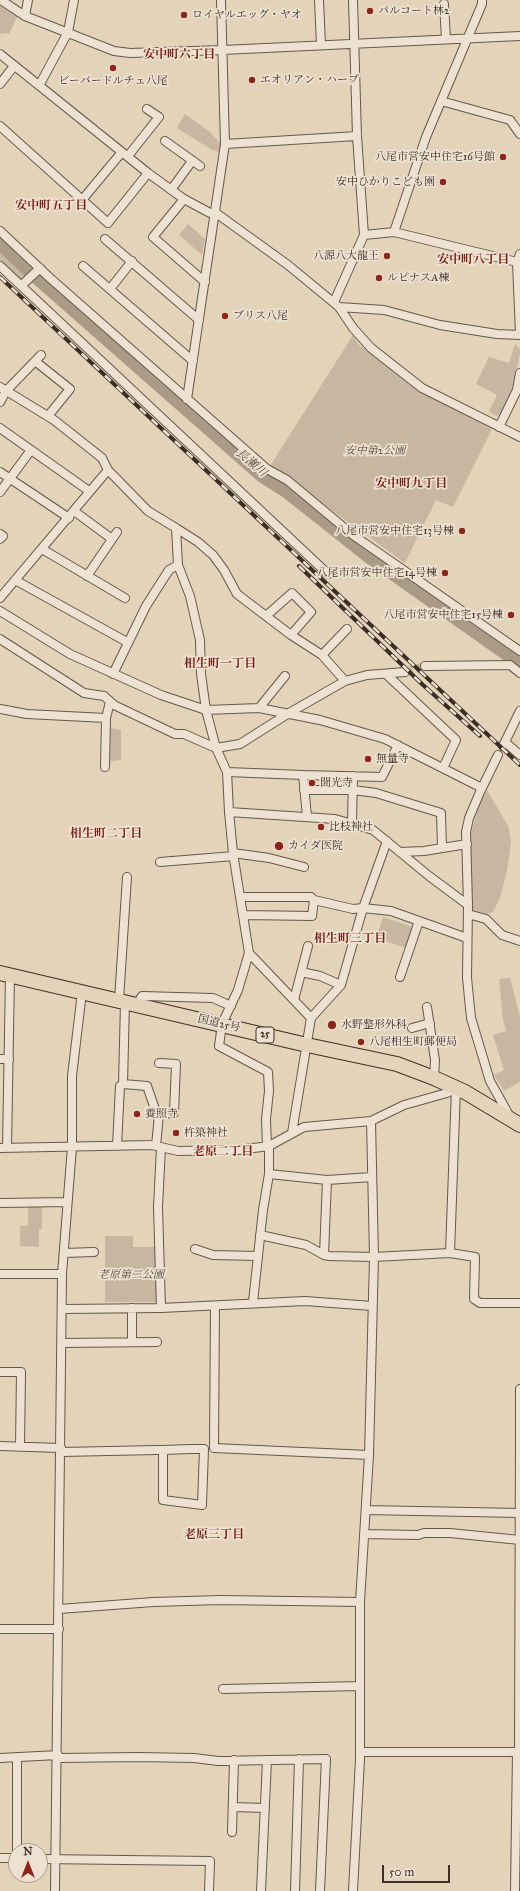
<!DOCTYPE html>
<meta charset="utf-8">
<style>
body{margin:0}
#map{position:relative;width:520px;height:1891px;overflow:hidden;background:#e3d3b9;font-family:"IM FELL Great Primer",serif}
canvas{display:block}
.north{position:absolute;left:8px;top:1843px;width:40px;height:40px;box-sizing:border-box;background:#ede2d2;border:1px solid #a69a8c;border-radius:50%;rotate:0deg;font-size:11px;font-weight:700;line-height:16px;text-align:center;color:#3c2e24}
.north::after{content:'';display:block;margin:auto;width:14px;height:18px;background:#8f2418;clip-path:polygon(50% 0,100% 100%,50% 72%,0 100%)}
.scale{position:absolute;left:382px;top:1865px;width:68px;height:18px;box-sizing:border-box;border:2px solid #3c2e24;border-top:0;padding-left:5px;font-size:12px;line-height:14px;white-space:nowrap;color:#3c2e24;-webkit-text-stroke:3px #ede2d2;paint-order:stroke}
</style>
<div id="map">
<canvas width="520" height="1891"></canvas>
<div class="north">N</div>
<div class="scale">50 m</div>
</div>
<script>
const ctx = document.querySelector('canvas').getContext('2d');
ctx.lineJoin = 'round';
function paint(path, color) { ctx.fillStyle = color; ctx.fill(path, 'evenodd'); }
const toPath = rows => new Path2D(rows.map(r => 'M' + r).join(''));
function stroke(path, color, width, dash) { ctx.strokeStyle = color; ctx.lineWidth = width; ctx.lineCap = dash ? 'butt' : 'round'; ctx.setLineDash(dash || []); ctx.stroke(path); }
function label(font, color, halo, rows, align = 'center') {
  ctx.font = font + ' "IM FELL Great Primer","Noto Serif JP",serif'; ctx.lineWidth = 3.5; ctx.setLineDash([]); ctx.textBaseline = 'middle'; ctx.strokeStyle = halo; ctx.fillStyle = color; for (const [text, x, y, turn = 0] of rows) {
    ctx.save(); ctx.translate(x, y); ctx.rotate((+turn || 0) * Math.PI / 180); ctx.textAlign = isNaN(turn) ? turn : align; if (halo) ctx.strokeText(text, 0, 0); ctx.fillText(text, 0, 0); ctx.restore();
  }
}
paint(toPath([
 [0,4,18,15,9,34,6,33,0,34],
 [185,114,210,132,221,144,220,152,212,150,177,128],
 [188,224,205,239,202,255,179,235],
 [0,245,30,273,26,278,21,279,0,261],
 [353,335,358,344,418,391,492,429,453,507,436,500,405,563,270,466],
 [515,344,520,349,520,354,513,386,502,414,496,416,489,411,497,395,476,384,489,357,509,363],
 [111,728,121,730,121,760,110,761],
 [487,790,509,828,511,842,507,871,500,898,493,912,487,914,473,910,470,837,479,803],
 [383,917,413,927,406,948,376,938],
 [510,978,520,1017,520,1082,504,1091,494,1075,504,1070,493,1035,506,1031,503,1019,499,979],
 [28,1205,42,1205,42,1229,39,1229,39,1247,20,1246,20,1226,28,1226],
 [105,1236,133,1236,133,1247,156,1247,156,1302,105,1302]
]), '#c7b7a0');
stroke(toPath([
 [0,241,30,270,263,475,288,491,370,556,520,662]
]), '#aa9b86', 16);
stroke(toPath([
 [405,672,425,666]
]), '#c2b29b', 8, [8, 4]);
const minor = toPath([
 [1,0,25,16,114,51,130,53,223,50,520,36],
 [319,0,321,45],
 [444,4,446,39],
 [25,16,28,0],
 [0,54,148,173,184,199,210,213,216,213,288,265,339,307,353,328,371,348,422,388,520,437],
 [0,84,14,66],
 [40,84,68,32,74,0],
 [441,101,510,120,520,134],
 [0,126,108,223,148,173],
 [165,141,200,166],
 [225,144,357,136],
 [128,156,159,117,147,109],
 [171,190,192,161],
 [184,199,153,237,205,282],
 [82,200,122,152],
 [0,231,50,278,267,469,287,480,353,535,520,651],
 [394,232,426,137,482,4,482,0],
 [364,235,394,232,517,262],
 [105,239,199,320],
 [520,254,517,262,520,334],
 [0,266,328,574],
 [83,266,193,361],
 [22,285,40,268],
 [110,289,132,261],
 [334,302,364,235,357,136,353,0],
 [339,307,384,310,440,325,497,334,520,335],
 [35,361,70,389,48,416],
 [0,387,54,420,102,458,108,470,148,511,176,528,178,565,190,596,200,640,201,674,206,710,216,748,227,772,229,812,233,853,249,953,238,990,222,1024,219,1046,268,1072,269,1091,266,1119,267,1146],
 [187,399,225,144,221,0],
 [0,402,6,391,41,355],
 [499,427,517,390,520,373],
 [0,428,89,491],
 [0,472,69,518],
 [0,492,31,450],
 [74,511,112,539],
 [176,528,198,542,213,555,224,570,237,594,291,635,322,655,345,681],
 [0,534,3,536,0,539],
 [42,549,125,598],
 [87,576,117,532],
 [15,580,127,642],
 [0,598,108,470],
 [0,611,70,654,161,695,206,710,259,708,320,720,385,739,482,788],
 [266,616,292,593,311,612,291,635],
 [0,639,84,693,104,696,114,705,175,734,184,734,216,748,240,744,289,713,345,681,367,675,405,672],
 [322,655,347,629],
 [425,666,510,665,520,673],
 [113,674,146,606,169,570,178,565],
 [386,674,456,740,443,768],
 [259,708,285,676],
 [0,709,27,714,106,718,105,767],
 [106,718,110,702],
 [505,742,520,755],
 [503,746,520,711],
 [498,755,480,792,469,818,466,832,468,905,467,978,471,1018,490,1081,510,1117],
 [227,772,303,775,307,816],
 [303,775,382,777,398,745],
 [304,790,353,790,376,793,441,813,442,848],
 [229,812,335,819,373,830,429,876,468,905],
 [352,824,353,776],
 [400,852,424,851,467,844],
 [233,853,269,858,304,867],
 [160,862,234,856],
 [240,897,311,897,314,900,353,909,363,908,391,911,467,938],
 [468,914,486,919,502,935,520,941],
 [245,915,312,916,314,900],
 [249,953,311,1018],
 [301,972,320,976,341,985],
 [400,977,419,921],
 [119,1000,127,877],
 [294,1000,308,946],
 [125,1002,123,1084,147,1086,156,1112,159,1114,174,1113,176,1064,159,1063],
 [137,1004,142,996,213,998,231,1006],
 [427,1007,435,1060,434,1078],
 [412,1028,430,1023],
 [0,1059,9,1059],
 [292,1133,311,1018,341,985,363,908,387,841],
 [117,1146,120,1086,123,1084],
 [156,1146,159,1114],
 [161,1147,158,1207,161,1308],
 [0,1148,152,1145,178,1151,238,1150,269,1146,304,1127,371,1121,404,1105,447,1093,456,1088],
 [7,1148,10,975],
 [269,1174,327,1180,372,1177],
 [0,1203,67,1202],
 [260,1235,306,1245,324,1255,329,1256,374,1257,450,1253,475,1257,474,1299,480,1303,520,1303],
 [195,1249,213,1255,257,1256],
 [64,1253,94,1252],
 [450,1253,456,1088],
 [324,1255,327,1180],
 [0,1274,62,1274],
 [253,1302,263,1210,269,1174,269,1146],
 [215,1306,214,1448,369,1455],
 [132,1308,132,1342],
 [63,1309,161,1308,305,1301,372,1306],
 [62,1343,157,1342],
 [0,1372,21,1372,20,1447],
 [520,1429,520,1389],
 [0,1446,61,1448],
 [61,1452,157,1450,163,1450,191,1449,204,1449,202,1505,163,1500,163,1450],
 [366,1510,520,1513],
 [364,1534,418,1535,424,1533,450,1533,520,1540],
 [59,1609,153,1602,221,1600,360,1602],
 [0,1629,59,1629],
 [223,1689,360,1686],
 [360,1752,519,1752,520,1429],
 [0,1758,58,1755],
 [58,1758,138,1757,194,1758,218,1761,326,1759,320,1891],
 [233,1807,265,1808],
 [232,1832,234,1760],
 [17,1851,17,1757],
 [0,1858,16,1858],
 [40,1859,210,1861,209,1891],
 [55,1891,62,1274,72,1147,72,1076,82,992],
 [261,1891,267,1760],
 [295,1891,299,1759],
 [353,1891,360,1759,360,1602,369,1455,374,1257,371,1121],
 [515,1891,517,1752]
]);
const trunk = toPath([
 [0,973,307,1045,397,1064,434,1078,465,1092,520,1125]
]);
stroke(minor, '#665749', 10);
stroke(trunk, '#3c2e24', 16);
stroke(minor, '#ede2d2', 8);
stroke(trunk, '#e3d3b9', 14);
const rail = toPath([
 [0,277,520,765],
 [299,566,423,685,480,736]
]);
stroke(rail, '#3c2e24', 4);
stroke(rail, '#ede2d2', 2.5, [8]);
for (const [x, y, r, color] of [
 [370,11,4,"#8f2418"],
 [184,15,4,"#8f2418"],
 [113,68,4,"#8f2418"],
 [252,80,4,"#8f2418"],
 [503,157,4,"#8f2418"],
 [443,182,4,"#8f2418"],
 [387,256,4,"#8f2418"],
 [379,278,4,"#8f2418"],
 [225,316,4,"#8f2418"],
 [462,531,4,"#8f2418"],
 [445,573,4,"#8f2418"],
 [511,615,4,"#8f2418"],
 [368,759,4,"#8f2418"],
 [312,783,4,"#8f2418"],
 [321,827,4,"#8f2418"],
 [279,846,5,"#8f2418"],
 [332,1025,5,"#8f2418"],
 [361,1042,4,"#8f2418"],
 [137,1114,4,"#8f2418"],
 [176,1133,4,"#8f2418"]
]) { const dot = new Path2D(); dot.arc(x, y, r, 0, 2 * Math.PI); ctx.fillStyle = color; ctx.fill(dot); stroke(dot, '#ede2d2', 1.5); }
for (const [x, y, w] of [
 [265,1035,18]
]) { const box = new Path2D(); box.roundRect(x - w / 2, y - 8, w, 16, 3); ctx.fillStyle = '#ede2d2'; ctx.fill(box); stroke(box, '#3c2e24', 1); }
label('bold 10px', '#3c2e24', null, [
 ["25",265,1035]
]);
label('11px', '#3c2e24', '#ede2d2', [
 ["パルコート林2",378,11],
 ["ロイヤルエッグ・ヤオ",192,15],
 ["エオリアン・ハープ",260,80],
 ["ビーバードルチェ八尾",113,81,"center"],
 ["八尾市営安中住宅16号館",495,157,"right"],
 ["安中ひかりこども園",435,182,"right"],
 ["八源八大龍王",379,256,"right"],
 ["ルピナスA棟",387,278],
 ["ブリス八尾",233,316],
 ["八尾市営安中住宅13号棟",454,531,"right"],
 ["八尾市営安中住宅14号棟",437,573,"right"],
 ["八尾市営安中住宅15号棟",503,615,"right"],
 ["無量寺",376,759],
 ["聞光寺",320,783],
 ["比枝神社",329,827],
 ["カイダ医院",288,846],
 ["水野整形外科",341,1025],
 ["八尾相生町郵便局",369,1042],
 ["養照寺",145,1114],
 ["杵築神社",184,1133]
], 'left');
label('italic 11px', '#58493d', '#ede2d2', [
 ["安中第2公園",375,451],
 ["老原第二公園",131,1275]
]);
label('11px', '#3c2e24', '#ede2d2', [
 ["国道25号",219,1024,13]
]);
label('bold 12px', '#7a1f14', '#ede2d2', [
 ["安中町六丁目",179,55],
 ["安中町五丁目",51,206],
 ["安中町八丁目",473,260],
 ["安中町九丁目",411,484],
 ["相生町一丁目",220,664],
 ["相生町二丁目",106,834],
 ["相生町三丁目",350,939],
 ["老原二丁目",223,1152],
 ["老原三丁目",214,1535]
]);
label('italic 12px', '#58493c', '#ede2d2', [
 ["長瀬川",251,463,40]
]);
</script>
